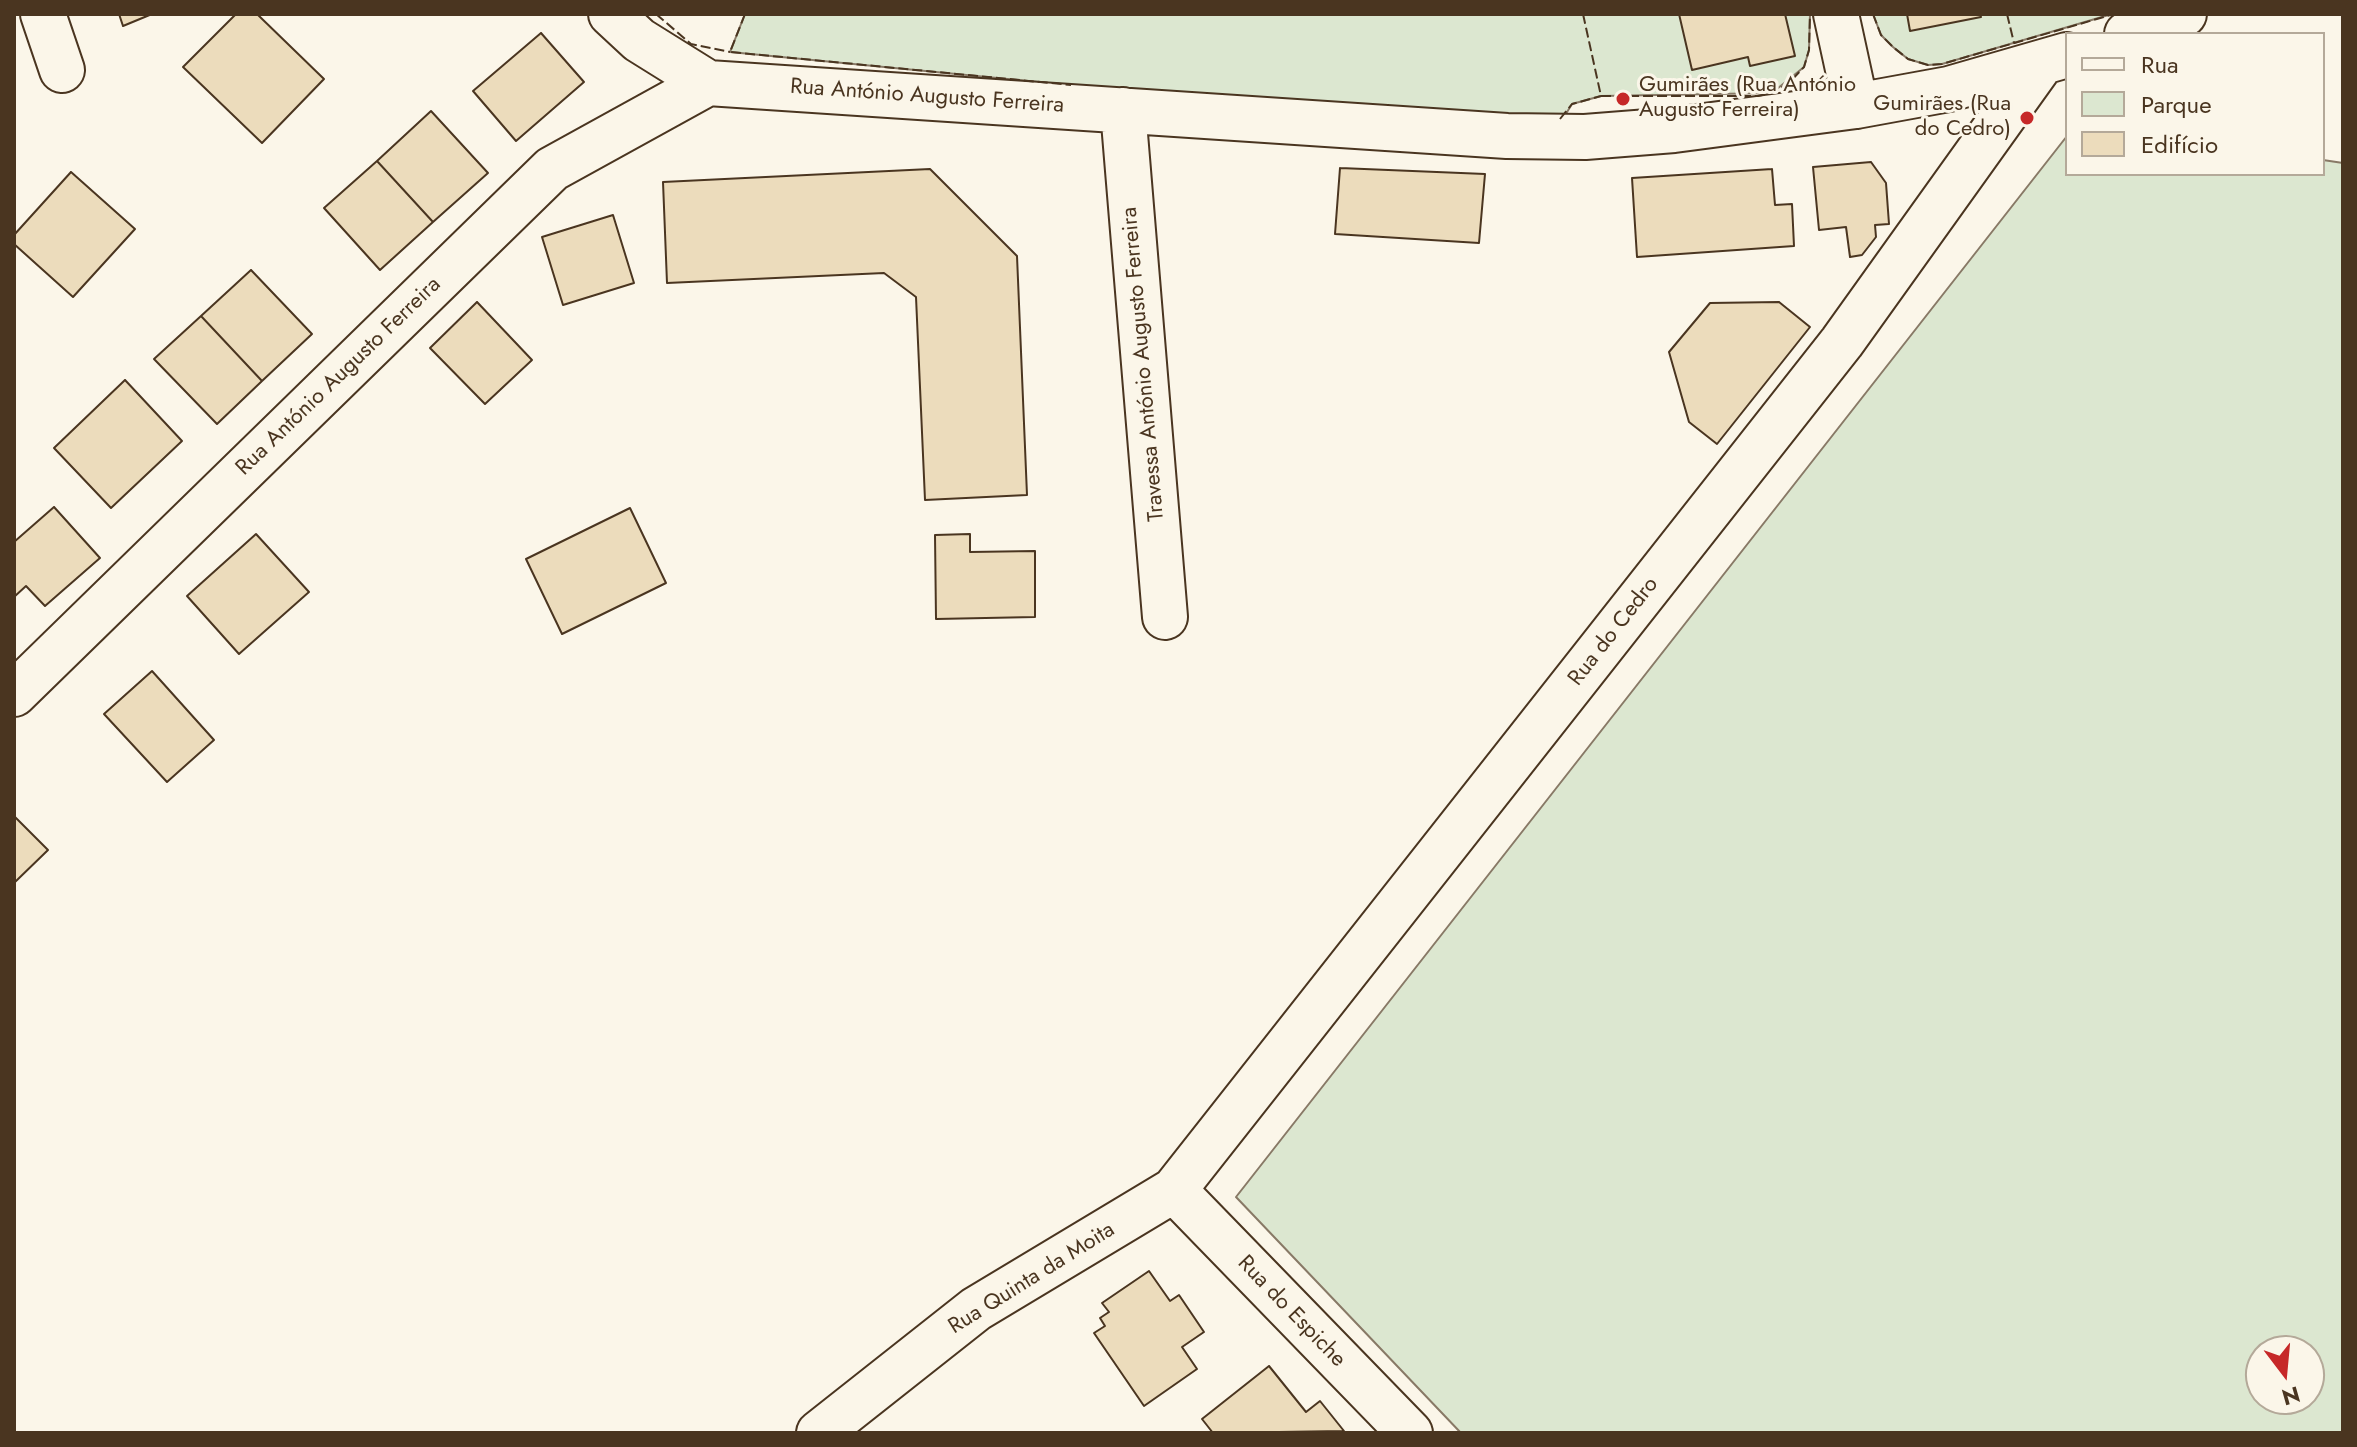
<!DOCTYPE html>
<meta charset="utf-8">
<style>
body{margin:0}
#map{position:relative;width:2357px;height:1447px;overflow:hidden;background:#fbf6e9;font-family:Jost,sans-serif}
canvas{display:block}
.frame{position:absolute;inset:0;border:16px solid #4a3520;pointer-events:none}
.legend{position:absolute;left:2065px;top:32px;width:260px;height:144px;box-sizing:border-box;background:#fbf6e9;border:2px solid #b4a999;margin:0;padding:10px 14px;list-style:none;font-size:24px;color:#4a3520}
.legend li{display:flex;align-items:center;gap:16px;height:40px}
.legend b{width:40px;border:2px solid #b4a999}
.north{position:absolute;left:2245px;top:1335px;width:80px;height:80px;box-sizing:border-box;background:#fbf6e9;border:2px solid #b4a999;border-radius:50%;rotate:164deg;font-size:22px;font-weight:700;line-height:32px;text-align:center;color:#4a3520}
.north::after{content:'';display:block;margin:auto;width:28px;height:36px;background:#c62828;clip-path:polygon(50% 0,100% 100%,50% 72%,0 100%)}
</style>
<div id="map">
<canvas width="2357" height="1447"></canvas>
<div class="frame"></div>
<ul class="legend">
<li><b style="height:10px;background:#fbf6e9"></b>Rua</li>
<li><b style="height:22px;background:#dce7d0"></b>Parque</li>
<li><b style="height:22px;background:#ecdcbc"></b>Edifício</li>
</ul>
<div class="north">N</div>
</div>
<script>
const ctx = document.querySelector('canvas').getContext('2d');
ctx.lineJoin = 'round';
function paint(path, color) { ctx.fillStyle = color; ctx.fill(path, 'evenodd'); }
const toPath = rows => new Path2D(rows.map(r => 'M' + r).join(''));
function stroke(path, color, width, dash) { ctx.strokeStyle = color; ctx.lineWidth = width; ctx.lineCap = dash ? 'butt' : 'round'; ctx.setLineDash(dash || []); ctx.stroke(path); }
function label(font, color, halo, rows, align = 'center') {
  ctx.font = font + ' Jost,sans-serif'; ctx.lineWidth = 6; ctx.setLineDash([]); ctx.textBaseline = 'middle'; ctx.strokeStyle = halo; ctx.fillStyle = color; for (const [text, x, y, turn = 0] of rows) {
    ctx.save(); ctx.translate(x, y); ctx.rotate((+turn || 0) * Math.PI / 180); ctx.textAlign = isNaN(turn) ? turn : align; if (halo) ctx.strokeText(text, 0, 0); ctx.fillText(text, 0, 0); ctx.restore();
  }
}
const green = toPath([
 [745,14,1810,14,1809,50,1804,67,1772,93,1601,96,1572,104,1564,117,1285,106,730,52,745,14],
 [1873,14,2112,14,1942,64,1928,65,1908,59,1893,47,1881,35,1873,14],
 [2067,136,2067,174,2323,174,2323,160,2343,163,2343,1433,1461,1433,1236,1197,2067,136],
 [2261,1351,2309,1351,2309,1399,2261,1399,2261,1351]
]);
paint(green, '#dce7d0');
stroke(green, '#887966', 2);
const building = toPath([
 [119,14,152,14,123,26,119,14],
 [236,14,257,14,324,79,262,143,183,67,236,14],
 [1679,14,1785,14,1795,56,1750,66,1748,57,1692,70,1679,14],
 [1907,14,1980,14,1981,17,1910,31,1907,14],
 [541,33,584,82,516,141,473,91,541,33],
 [431,111,488,173,433,222,377,161,431,111],
 [377,161,433,222,380,270,324,208,377,161],
 [1871,162,1886,183,1889,224,1875,225,1876,237,1862,255,1850,257,1846,227,1819,230,1813,167,1871,162],
 [1340,168,1485,174,1479,243,1335,234,1340,168],
 [930,169,1017,256,1027,495,925,500,916,297,884,273,667,283,663,182,930,169],
 [1772,169,1775,205,1792,204,1794,246,1637,257,1632,178,1772,169],
 [71,172,135,229,73,297,14,244,14,235,71,172],
 [613,215,634,283,563,305,542,237,613,215],
 [251,270,312,334,262,381,201,316,251,270],
 [477,302,532,360,485,404,430,348,477,302],
 [1779,302,1810,327,1717,444,1689,422,1669,352,1710,303,1779,302],
 [201,316,262,381,217,424,154,359,201,316],
 [125,380,182,441,111,508,54,448,125,380],
 [54,507,100,558,45,606,26,586,14,597,14,542,54,507],
 [630,508,666,583,562,634,526,559,630,508],
 [256,534,309,592,239,654,187,596,256,534],
 [970,534,970,552,1035,551,1035,617,936,619,935,535,970,534],
 [152,671,214,740,167,782,104,714,152,671],
 [14,816,48,850,14,883,14,816],
 [1149,1271,1170,1301,1179,1295,1204,1332,1182,1347,1197,1369,1144,1406,1094,1333,1105,1326,1100,1318,1109,1312,1102,1303,1149,1271],
 [1269,1366,1306,1412,1320,1401,1344,1431,1213,1433,1202,1419,1269,1366]
]);
paint(building, '#ecdcbc');
stroke(building, '#4a3520', 2);
const minor = toPath([
 [43,14,62,70],
 [611,14,639,40,708,83],
 [1836,14,1856,106],
 [2127,34,2184,14],
 [1123,110,1165,617],
 [14,694,552,169,708,83,1507,136,1585,137,1674,130,1856,106,1949,89,2067,55],
 [1174,1190,1410,1433],
 [819,1433,976,1309,1174,1190,1842,342,2041,64]
]);
stroke(minor, '#4a3520', 48);
stroke(minor, '#fbf6e9', 44);
stroke(toPath([
 [656,14,691,44,730,52],
 [745,14,730,52,1071,85],
 [1583,14,1601,96,1758,96,1772,93,1789,83,1804,67,1809,50,1810,14],
 [1873,14,1881,35,1893,47,1908,59,1928,65,1942,64,2114,14],
 [2007,14,2014,43],
 [1560,119,1572,104,1601,96]
]), '#4a3520', 2, [10, 4]);
for (const [x, y, r, color] of [
 [1623,99,8,"#c62828"],
 [2027,118,8,"#c62828"]
]) { const dot = new Path2D(); dot.arc(x, y, r, 0, 2 * Math.PI); ctx.fillStyle = color; ctx.fill(dot); stroke(dot, '#fbf6e9', 3); }
label('22px', '#4a3520', '#fbf6e9', [
 ["Gumirães (Rua António",1639,86],
 ["Augusto Ferreira)",1639,111],
 ["Gumirães (Rua",2011,105,"right"],
 ["do Cedro)",2011,130,"right"]
], 'left');
label('22px', '#4a3520', '#fbf6e9', [
 ["Rua António Augusto Ferreira",927,97,4],
 ["Travessa António Augusto Ferreira",1144,364,-95],
 ["Rua António Augusto Ferreira",339,377,-44],
 ["Rua do Cedro",1614,632,-52],
 ["Rua Quinta da Moita",1032,1279,-32],
 ["Rua do Espiche",1291,1312,46]
]);
</script>
